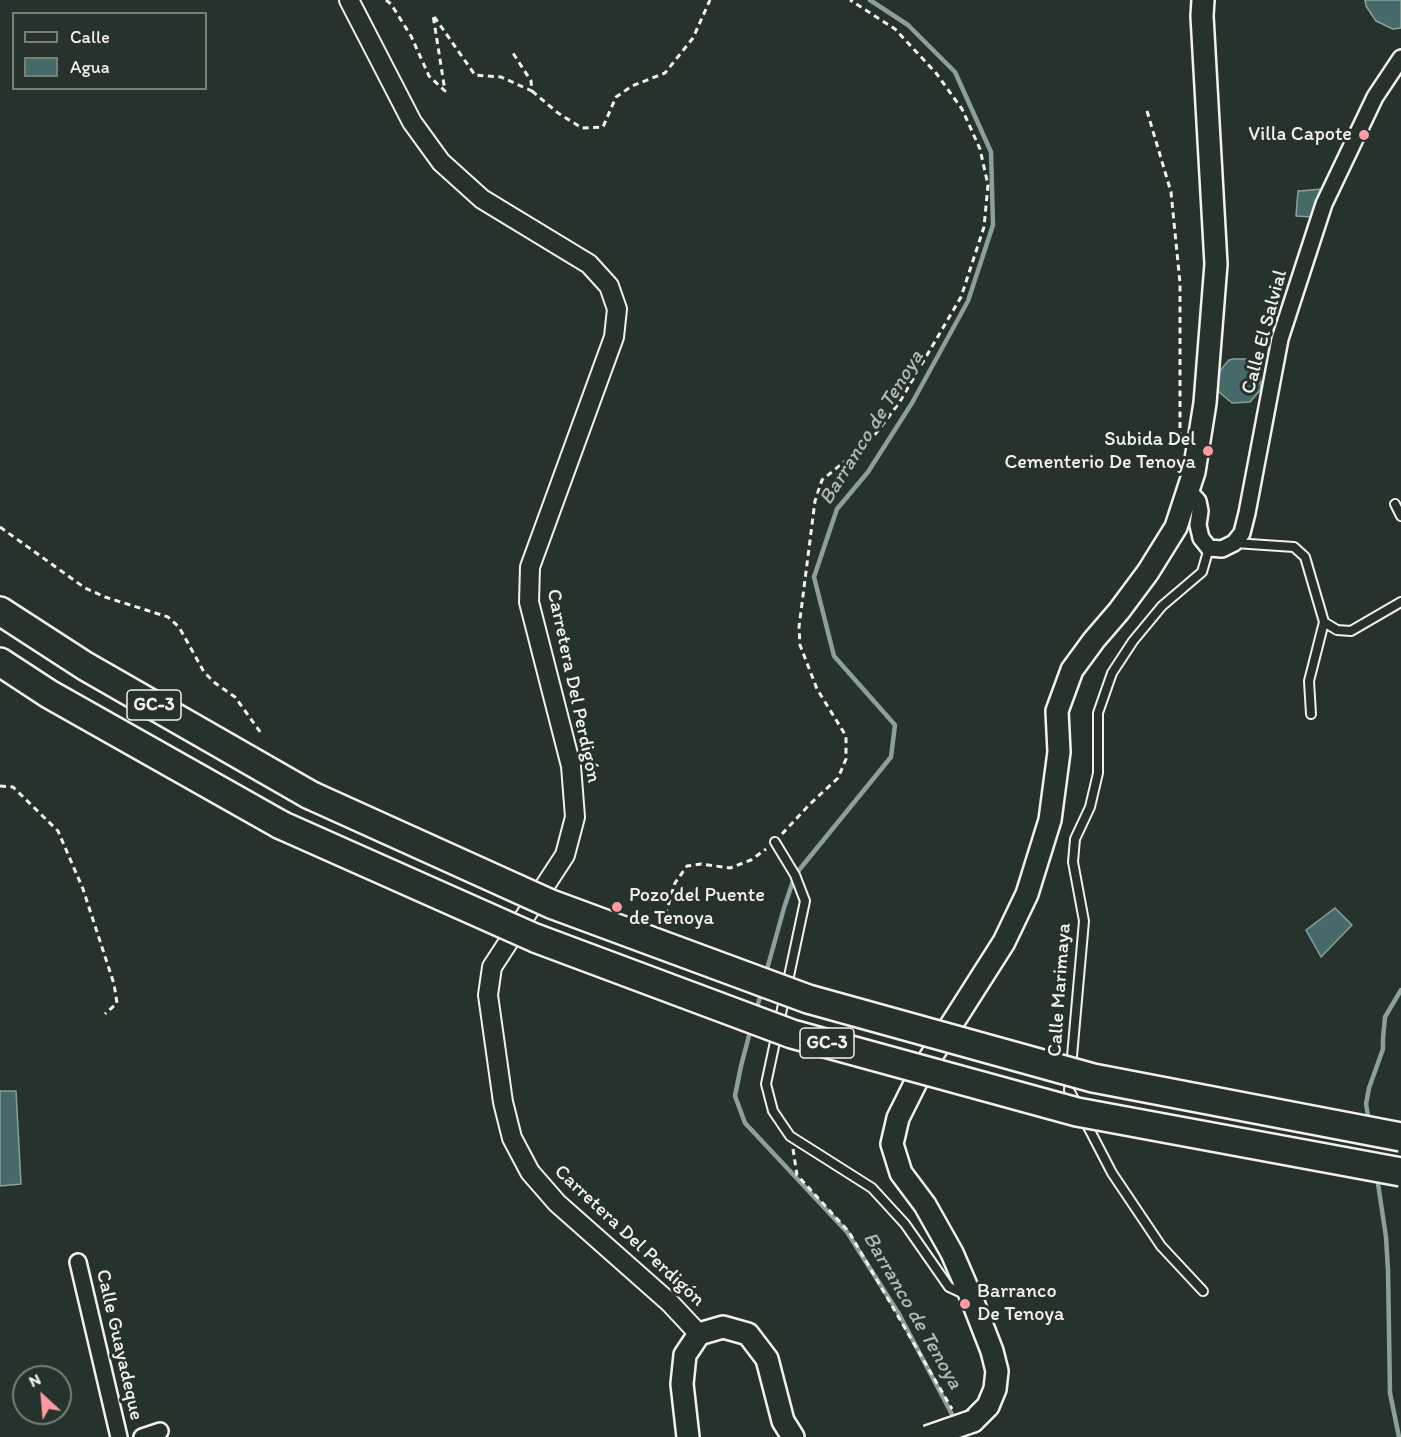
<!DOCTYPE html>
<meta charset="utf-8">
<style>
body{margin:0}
#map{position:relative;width:1401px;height:1437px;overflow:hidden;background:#26332d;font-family:Itim,sans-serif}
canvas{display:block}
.legend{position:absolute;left:12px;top:12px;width:195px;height:78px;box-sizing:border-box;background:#26332d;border:2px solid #787f78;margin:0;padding:8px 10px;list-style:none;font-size:18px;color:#f4f1e8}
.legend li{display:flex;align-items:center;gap:12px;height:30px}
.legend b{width:30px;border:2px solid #787f78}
.north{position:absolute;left:12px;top:1365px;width:60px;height:60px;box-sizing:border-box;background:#26332d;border:2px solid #787f78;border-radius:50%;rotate:334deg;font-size:16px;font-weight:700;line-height:24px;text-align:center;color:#f4f1e8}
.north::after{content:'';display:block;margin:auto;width:21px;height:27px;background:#ff9aa2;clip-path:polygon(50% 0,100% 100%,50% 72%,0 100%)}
</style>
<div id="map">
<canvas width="1401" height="1437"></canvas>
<ul class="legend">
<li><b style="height:8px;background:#26332d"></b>Calle</li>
<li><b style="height:16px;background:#456a69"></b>Agua</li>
</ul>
<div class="north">N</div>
</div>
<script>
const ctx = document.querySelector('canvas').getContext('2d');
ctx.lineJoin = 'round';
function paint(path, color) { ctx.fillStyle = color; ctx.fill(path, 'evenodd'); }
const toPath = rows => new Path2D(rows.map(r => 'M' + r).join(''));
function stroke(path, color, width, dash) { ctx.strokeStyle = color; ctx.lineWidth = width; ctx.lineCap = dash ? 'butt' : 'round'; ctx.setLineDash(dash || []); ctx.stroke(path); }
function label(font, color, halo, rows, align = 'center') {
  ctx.font = font + ' Itim,sans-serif'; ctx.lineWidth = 6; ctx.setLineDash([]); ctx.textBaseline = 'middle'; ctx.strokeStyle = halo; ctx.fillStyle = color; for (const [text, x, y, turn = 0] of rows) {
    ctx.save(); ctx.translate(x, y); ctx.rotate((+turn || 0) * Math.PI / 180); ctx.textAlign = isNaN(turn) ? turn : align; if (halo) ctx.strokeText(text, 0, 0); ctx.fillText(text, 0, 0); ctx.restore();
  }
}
const water = toPath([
 [1365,0,1401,0,1401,28,1393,29,1376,21,1366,6,1365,0],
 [1323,189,1313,217,1296,216,1298,191,1323,189],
 [1233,359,1247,359,1260,371,1261,389,1250,402,1232,403,1219,392,1217,386,1217,374,1229,360,1233,359],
 [1335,908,1352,925,1321,957,1306,930,1335,908],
 [0,1091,16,1091,21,1184,0,1186,0,1091]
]);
paint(water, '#456a69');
stroke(water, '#8ba09c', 1.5);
stroke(toPath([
 [766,973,784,908,795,875,891,757,895,725,834,656,814,577,837,509,868,472,912,403,968,301,993,225,991,152,955,72,908,25,870,0],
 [756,1011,762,990],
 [751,1028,741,1066,735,1096,745,1123,847,1232,899,1314,955,1420],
 [1369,1122,1366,1104,1369,1088,1383,1049,1383,1038,1385,1017,1401,990],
 [1377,1177,1386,1237,1388,1270,1390,1393,1399,1437]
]), '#8ba09c', 4.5);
const service = toPath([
 [1395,504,1401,516],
 [1235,543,1294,547,1305,557,1324,622,1309,681,1311,714],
 [1324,622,1337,630,1351,631,1401,602],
 [775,842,795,875,805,901,766,1084,773,1111,790,1136,872,1188,905,1224,949,1287,964,1294],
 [1076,1103,1069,1090,1084,921,1073,862,1075,839,1090,807,1098,773,1098,713,1112,673,1133,641,1162,606,1202,572,1209,548],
 [1084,1119,1112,1173,1161,1246,1203,1291]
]);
const minor = toPath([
 [1188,490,1198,501,1200,511,1198,525,1201,538,1209,548,1222,549,1234,543,1242,533,1247,513,1280,339,1324,204,1375,97,1401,58],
 [78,1262,119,1437],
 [142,1437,160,1431]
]);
const tertiary = toPath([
 [349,0,412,122,441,162,482,199,589,264,609,286,617,309,614,337,530,567,529,602,571,766,575,817,565,855,492,967,488,995,503,1102,512,1138,530,1172,557,1203,670,1303,699,1334]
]);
const secondary = toPath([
 [973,1421,988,1406,995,1389,997,1371,992,1351,971,1297,952,1253,925,1205,901,1173,892,1144,898,1118,920,1074,1004,942,1027,894,1050,820,1059,752,1057,711,1072,670,1094,640,1119,611,1148,572,1176,527,1194,472,1205,403,1216,264,1202,16,1203,0],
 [688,1437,682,1384,685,1355,699,1334,723,1327,748,1334,767,1359,783,1421,793,1437]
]);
const motorway = toPath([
 [0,611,85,666,310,795],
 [0,662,49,694,281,825]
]);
stroke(service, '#f4f1e8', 12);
stroke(minor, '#f4f1e8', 20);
stroke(tertiary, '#f4f1e8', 22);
stroke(secondary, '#f4f1e8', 26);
stroke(motorway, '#f4f1e8', 32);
stroke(toPath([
 [386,0,391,4,411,36,429,76,445,91,433,15,475,75,501,77,532,91,531,81,511,50],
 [532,91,558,113,582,128,603,127,616,97,632,86,665,73,693,38,710,0],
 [1147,111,1171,192,1180,283,1180,438],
 [0,527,85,588,105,597,168,617,179,627,204,672,215,683,235,697,261,733],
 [0,786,13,787,58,831,83,889,114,984,117,1003,105,1014],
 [782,834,810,804,838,778,846,759,846,736,817,689,800,645,799,627,815,501,822,480,871,440,899,403,961,297,984,227,988,185,980,149,962,109,936,73,895,29,850,0],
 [662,925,675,883,687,866,701,864,730,868,751,860,766,849],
 [793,1149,797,1175,849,1232,952,1409]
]), '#f4f1e8', 3, [6, 4.5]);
stroke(service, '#26332d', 8);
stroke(minor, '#26332d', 15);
stroke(tertiary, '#26332d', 18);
stroke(secondary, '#26332d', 21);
stroke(motorway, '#26332d', 27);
const secondaryBridge = toPath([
 [927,1437,973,1421]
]);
const motorwayBridge = toPath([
 [310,795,551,904,808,999,1093,1078,1401,1137],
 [281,825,535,938,792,1034,1077,1112,1401,1172]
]);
stroke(secondaryBridge, '#f4f1e8', 26, []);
stroke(motorwayBridge, '#f4f1e8', 32, []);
stroke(secondaryBridge, '#26332d', 21);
stroke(motorwayBridge, '#26332d', 27);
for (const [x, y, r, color] of [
 [1364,135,6,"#ff9aa2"],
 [1208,451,6,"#ff9aa2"],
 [617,907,6,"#ff9aa2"],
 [965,1304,6,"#ff9aa2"]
]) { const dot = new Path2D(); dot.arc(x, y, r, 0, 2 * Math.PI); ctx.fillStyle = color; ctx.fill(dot); stroke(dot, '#26332d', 2); }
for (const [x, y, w] of [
 [154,705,54],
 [827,1043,54]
]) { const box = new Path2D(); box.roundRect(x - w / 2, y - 15, w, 30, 4.5); ctx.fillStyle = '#26332d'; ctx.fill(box); stroke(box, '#f4f1e8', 1.5); }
label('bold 18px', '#f4f1e8', null, [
 ["GC-3",154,705],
 ["GC-3",827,1043]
]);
label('20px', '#f4f1e8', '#26332d', [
 ["Villa Capote",1352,135],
 ["Subida Del",1196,440],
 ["Cementerio De Tenoya",1196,463],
 ["Pozo del Puente",629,896,"left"],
 ["de Tenoya",629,919,"left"],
 ["Barranco",977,1292,"left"],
 ["De Tenoya",977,1315,"left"]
], 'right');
label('20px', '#f4f1e8', '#26332d', [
 ["Calle El Salvial",1265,332,-75],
 ["Carretera Del Perdigón",573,686,78],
 ["Calle Marimaya",1060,990,-86],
 ["Carretera Del Perdigón",629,1236,43],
 ["Calle Guayadeque",119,1345,77]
]);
label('italic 21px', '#aebbb5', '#26332d', [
 ["Barranco de Tenoya",872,428,-58],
 ["Barranco de Tenoya",912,1311,60]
]);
</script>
